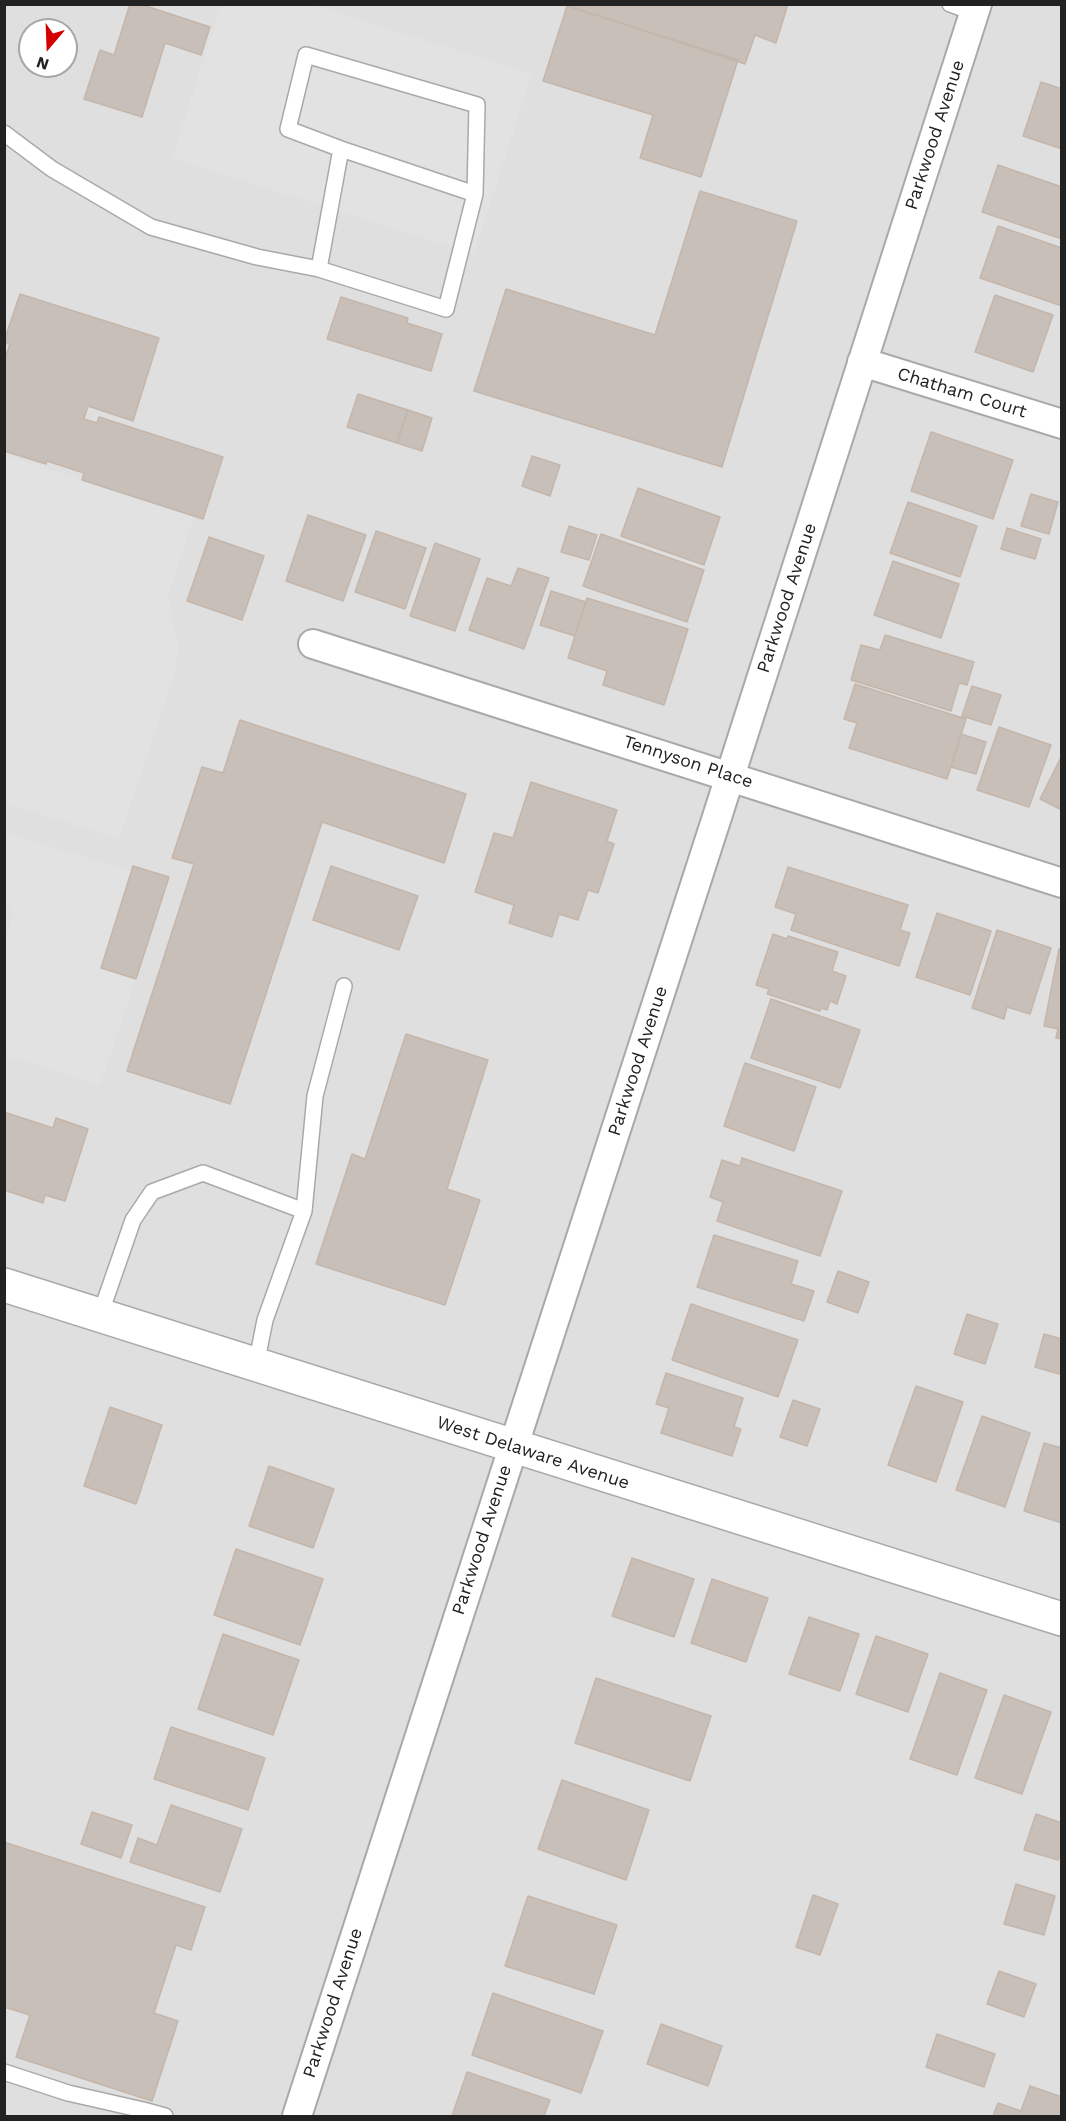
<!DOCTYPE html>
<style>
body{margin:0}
#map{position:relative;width:1066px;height:2121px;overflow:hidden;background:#f2efe9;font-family:"Work Sans",sans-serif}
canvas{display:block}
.frame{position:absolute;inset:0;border:6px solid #222;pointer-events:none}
.north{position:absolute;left:18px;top:18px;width:60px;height:60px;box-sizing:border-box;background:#fff;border:2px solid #a7a7a7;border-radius:50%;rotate:199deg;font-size:16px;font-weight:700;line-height:24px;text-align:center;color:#222}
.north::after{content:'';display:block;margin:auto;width:21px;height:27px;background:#d40000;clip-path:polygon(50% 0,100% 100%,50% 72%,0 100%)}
</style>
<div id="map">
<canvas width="1066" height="2121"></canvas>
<div class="frame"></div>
<div class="north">N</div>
</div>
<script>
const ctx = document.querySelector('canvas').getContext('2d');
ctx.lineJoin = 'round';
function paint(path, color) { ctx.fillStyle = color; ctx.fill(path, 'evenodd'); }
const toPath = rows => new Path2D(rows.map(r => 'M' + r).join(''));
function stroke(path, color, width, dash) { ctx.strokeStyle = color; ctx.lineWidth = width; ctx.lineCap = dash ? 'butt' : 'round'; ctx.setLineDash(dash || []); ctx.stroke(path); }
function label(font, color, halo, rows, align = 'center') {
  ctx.font = font + ' "Work Sans",sans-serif'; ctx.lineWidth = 6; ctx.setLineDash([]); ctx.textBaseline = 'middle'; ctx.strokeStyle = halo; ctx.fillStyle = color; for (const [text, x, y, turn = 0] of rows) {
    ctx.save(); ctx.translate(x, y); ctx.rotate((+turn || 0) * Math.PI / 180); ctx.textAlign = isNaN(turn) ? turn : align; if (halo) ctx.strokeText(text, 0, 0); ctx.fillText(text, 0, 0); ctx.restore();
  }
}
paint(toPath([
 [5,5,1061,5,1061,2116,5,2116],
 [30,30,66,30,66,66,30,66]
]), '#e0dfdf');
paint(toPath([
 [221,5,313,5,532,74,474,254,172,158],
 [5,455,194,516,168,597,178,645,174,677,119,839,5,803],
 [7,833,132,872,101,968,136,979,100,1085,5,1055,5,935,13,916,8,906,5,905,4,840]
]), '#e2e2e2');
const building = toPath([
 [130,4,140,4,210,27,201,55,165,43,142,117,84,99,100,50,114,55,130,4],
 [562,4,788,4,776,43,755,35,745,64,562,4],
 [567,6,738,60,701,177,640,158,653,115,543,81,567,6],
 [1041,82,1062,89,1062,149,1023,136,1041,82],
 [998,165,1062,187,1062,239,982,212,998,165],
 [700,191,797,221,722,467,474,391,506,289,655,335,700,191],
 [998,226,1062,248,1062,306,980,278,998,226],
 [20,294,159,338,133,421,88,406,84,419,97,423,99,417,223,457,203,519,82,480,84,473,47,461,46,464,4,451,4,361,10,344,4,343,4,341,20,294],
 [995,295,1053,315,1033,372,975,352,995,295],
 [341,297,408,318,407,323,442,334,431,371,327,339,341,297],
 [358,394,408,410,397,443,347,427,358,394],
 [408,410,432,418,422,451,397,443,408,410],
 [931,432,1013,460,993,519,911,491,931,432],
 [532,456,560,465,550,496,522,486,532,456],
 [638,488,720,517,704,565,621,536,638,488],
 [1031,494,1058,502,1049,534,1021,526,1031,494],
 [908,502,977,526,960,577,890,553,908,502],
 [308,515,366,535,343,601,286,581,308,515],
 [569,526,597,535,589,560,561,552,569,526],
 [1007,528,1041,539,1035,559,1001,549,1007,528],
 [376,531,426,548,405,609,355,592,376,531],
 [601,534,704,570,687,622,583,586,601,534],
 [209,537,264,556,242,620,187,601,209,537],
 [435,543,480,559,455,631,410,616,435,543],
 [893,561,959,584,941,638,874,615,893,561],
 [518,568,549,578,524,649,469,630,487,578,511,586,518,568],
 [551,591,586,602,575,636,540,625,551,591],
 [587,598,688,629,664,705,603,685,607,671,568,658,587,598],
 [885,635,974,662,967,685,959,683,951,711,851,680,861,645,880,650,885,635],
 [855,684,966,719,947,779,849,748,857,723,844,719,855,684],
 [972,686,1001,695,991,725,962,716,972,686],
 [240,720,466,794,444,863,322,822,230,1104,127,1071,194,864,172,858,202,767,223,773,240,720],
 [999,727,1051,745,1029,807,977,790,999,727],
 [961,734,986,742,976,774,951,767,961,734],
 [1062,755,1062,810,1040,799,1062,755],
 [531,782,617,810,607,841,614,844,598,893,588,890,578,920,559,914,552,937,509,923,514,905,475,892,494,833,513,838,531,782],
 [133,866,169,877,136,979,101,968,133,866],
 [331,866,418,896,399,950,313,920,331,866],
 [788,867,908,905,900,930,910,933,899,966,791,930,796,914,775,907,788,867],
 [937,913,991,931,970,995,916,977,937,913],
 [997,930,1051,948,1030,1014,1007,1007,1004,1019,972,1008,997,930],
 [773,934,787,939,788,936,838,952,832,971,846,976,837,1004,830,1001,827,1010,821,1008,820,1011,767,994,769,989,756,985,773,934],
 [1059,949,1062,949,1062,1039,1056,1038,1058,1029,1044,1026,1059,949],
 [771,999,860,1030,840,1088,751,1058,771,999],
 [406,1034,488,1060,447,1189,480,1200,445,1305,316,1264,352,1154,365,1159,406,1034],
 [745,1063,816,1087,794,1151,724,1126,745,1063],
 [4,1112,53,1128,56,1118,88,1129,65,1201,45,1195,43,1203,4,1190,4,1112],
 [742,1158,842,1191,820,1256,717,1221,723,1202,710,1197,722,1160,740,1166,742,1158],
 [714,1235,798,1261,791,1284,814,1291,804,1321,697,1287,714,1235],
 [838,1271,869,1282,858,1313,827,1302,838,1271],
 [691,1304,798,1340,778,1397,672,1360,691,1304],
 [967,1314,998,1324,985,1364,954,1354,967,1314],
 [1044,1334,1062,1339,1062,1366,1059,1374,1035,1367,1044,1334],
 [666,1373,743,1398,734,1427,741,1429,732,1456,661,1433,669,1408,656,1404,666,1373],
 [916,1386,963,1402,936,1482,888,1465,916,1386],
 [793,1400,820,1409,807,1446,780,1437,793,1400],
 [110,1407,162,1425,136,1504,84,1486,110,1407],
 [982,1416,1030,1433,1005,1507,956,1490,982,1416],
 [1044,1443,1062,1448,1062,1523,1024,1511,1044,1443],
 [269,1466,334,1489,313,1548,249,1526,269,1466],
 [236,1549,323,1579,300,1645,214,1615,236,1549],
 [632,1558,694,1579,674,1637,612,1616,632,1558],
 [712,1579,768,1598,746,1662,691,1643,712,1579],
 [809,1617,859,1634,840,1691,789,1674,809,1617],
 [223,1634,299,1660,273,1735,198,1709,223,1634],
 [876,1636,928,1654,908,1712,856,1694,876,1636],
 [940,1673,987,1690,957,1775,910,1759,940,1673],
 [596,1678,711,1716,690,1781,575,1743,596,1678],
 [1004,1695,1051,1712,1022,1794,975,1778,1004,1695],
 [171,1727,265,1758,248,1810,154,1779,171,1727],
 [562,1780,649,1810,626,1880,538,1849,562,1780],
 [171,1805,242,1829,220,1892,130,1862,138,1838,157,1845,171,1805],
 [92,1812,132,1825,121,1858,81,1844,92,1812],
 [1036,1814,1062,1823,1062,1851,1058,1860,1024,1850,1036,1814],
 [4,1842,205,1907,191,1950,176,1945,154,2013,178,2021,152,2101,16,2057,30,2015,4,2007,4,1842],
 [1016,1884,1055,1896,1044,1935,1004,1924,1016,1884],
 [813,1895,838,1904,820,1955,796,1947,813,1895],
 [528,1896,617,1925,594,1994,505,1966,528,1896],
 [999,1971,1036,1984,1024,2017,987,2004,999,1971],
 [493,1993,603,2031,581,2093,472,2055,493,1993],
 [661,2024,722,2046,708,2086,647,2064,661,2024],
 [937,2034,995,2054,984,2087,926,2067,937,2034],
 [467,2072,550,2100,544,2116,452,2116,467,2072],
 [1030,2086,1062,2097,1062,2116,993,2116,998,2103,1021,2111,1030,2086]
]);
paint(building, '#c7bfb8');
stroke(building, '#c4b6ab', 1.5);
const service = toPath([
 [950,4,975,13],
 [4,133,52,169,151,227,257,257,319,269,446,309,475,194,341,149,319,269],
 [341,149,288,129,306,55,477,105,475,194],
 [100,1315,133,1220,152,1192,203,1173,304,1211],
 [256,1365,265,1320,304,1211,315,1096,344,986],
 [4,2072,68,2093,143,2110,165,2116]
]);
const minor = toPath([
 [862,362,1062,424],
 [313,644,1062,883],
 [297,2116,717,817,977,4]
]);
const tertiary = toPath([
 [4,1285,1062,1619]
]);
stroke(service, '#a9a9a9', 18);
stroke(minor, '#a9a9a9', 32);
stroke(tertiary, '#a9a9a9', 36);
stroke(service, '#fff', 15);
stroke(minor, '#fff', 28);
stroke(tertiary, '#fff', 33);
label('18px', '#222', '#fff', [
 ["Parkwood Avenue",935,135,-72],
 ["Chatham Court",962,393,17],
 ["Parkwood Avenue",787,598,-72],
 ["Tennyson Place",688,762,18],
 ["Parkwood Avenue",638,1061,-72],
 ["West Delaware Avenue",533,1453,18],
 ["Parkwood Avenue",482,1540,-72],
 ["Parkwood Avenue",333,2003,-72]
]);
</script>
